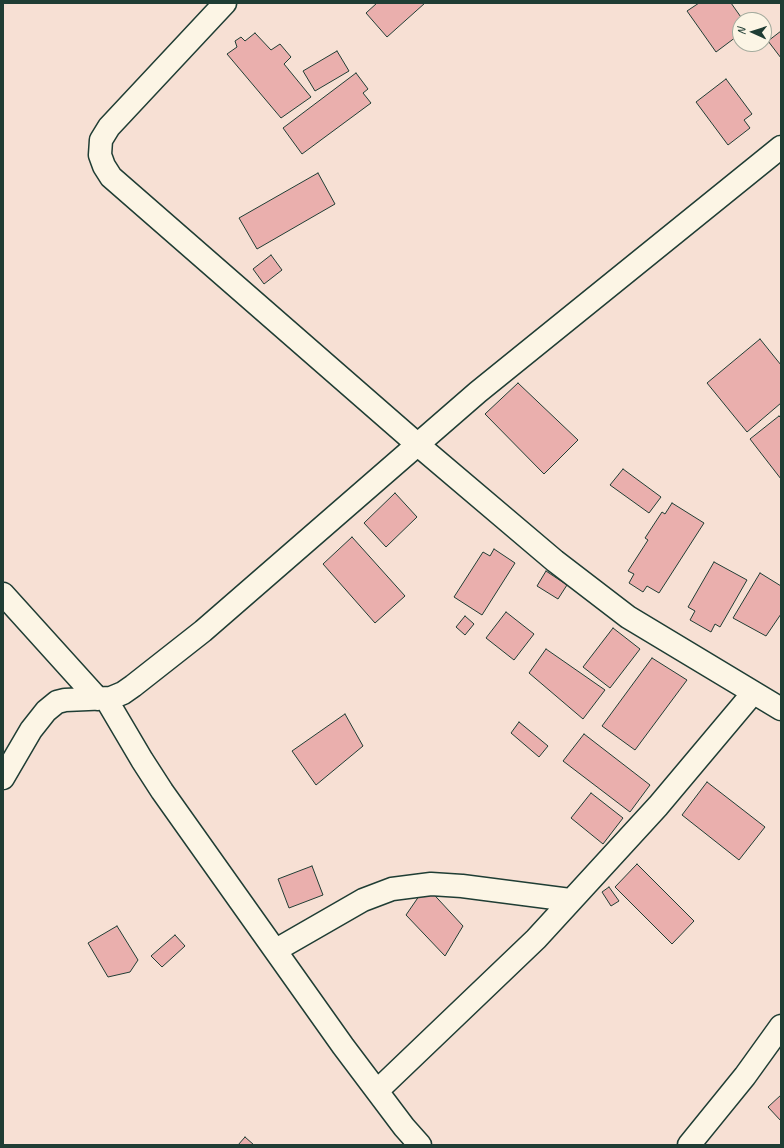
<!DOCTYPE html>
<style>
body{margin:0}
#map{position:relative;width:784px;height:1148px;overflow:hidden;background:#f7e0d4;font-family:Caveat,sans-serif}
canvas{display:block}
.frame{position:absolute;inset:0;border:4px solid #1f3d34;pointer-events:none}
.north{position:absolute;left:732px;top:12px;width:40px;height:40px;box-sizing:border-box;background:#fcf5e5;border:1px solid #a4ab9e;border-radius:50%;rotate:273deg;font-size:11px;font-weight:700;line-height:16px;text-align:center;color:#1f3d34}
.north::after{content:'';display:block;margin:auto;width:14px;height:18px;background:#1f3d34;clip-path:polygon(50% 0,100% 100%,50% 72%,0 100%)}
</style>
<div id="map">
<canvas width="784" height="1148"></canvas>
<div class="frame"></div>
<div class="north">N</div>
</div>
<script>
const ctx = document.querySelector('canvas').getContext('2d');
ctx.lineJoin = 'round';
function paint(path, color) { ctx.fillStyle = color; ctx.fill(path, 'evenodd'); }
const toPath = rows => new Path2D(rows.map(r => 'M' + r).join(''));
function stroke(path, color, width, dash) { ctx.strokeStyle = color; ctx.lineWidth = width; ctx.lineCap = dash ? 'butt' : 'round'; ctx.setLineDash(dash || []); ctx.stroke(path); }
const building = toPath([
 [377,3,425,3,387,37,366,13,377,3],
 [699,3,731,3,743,20,740,20,740,34,716,52,687,11,699,3],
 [781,31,781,58,768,41,781,31],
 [255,33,271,50,280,44,291,57,284,64,311,97,281,118,227,54,237,47,235,41,241,37,245,41,255,33],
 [337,51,349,71,315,91,303,71,337,51],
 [356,73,368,89,363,93,371,103,302,154,283,128,356,73],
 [726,79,752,114,744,120,750,128,728,145,696,102,726,79],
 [318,173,335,204,257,249,239,218,318,173],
 [271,255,282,270,264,284,253,269,271,255],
 [760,339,781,365,781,403,747,432,707,383,760,339],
 [518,383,578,440,544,474,485,414,518,383],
 [779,416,781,418,781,479,750,439,779,416],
 [623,469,661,497,649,513,610,485,623,469],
 [395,493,417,517,386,547,364,523,395,493],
 [672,503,704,523,659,593,647,586,643,592,629,583,634,574,628,571,648,540,645,538,662,512,665,514,672,503],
 [352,537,405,596,375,623,323,564,352,537],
 [494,549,515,563,482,615,454,597,483,552,490,556,494,549],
 [714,562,747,580,720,627,715,624,711,632,690,620,695,611,688,607,714,562],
 [546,571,567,585,558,599,537,586,546,571],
 [760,573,781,586,781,614,766,636,733,618,760,573],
 [506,612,534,634,514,660,486,638,506,612],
 [465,616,474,624,465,635,456,627,465,616],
 [613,628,640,649,610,688,583,667,613,628],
 [546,649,605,690,583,719,529,673,546,649],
 [652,658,687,680,635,750,602,726,652,658],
 [345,714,363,746,316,785,292,751,345,714],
 [519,722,548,746,539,757,511,733,519,722],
 [584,734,650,785,630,812,563,761,584,734],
 [707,782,765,827,739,860,682,815,707,782],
 [591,793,623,818,603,844,571,818,591,793],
 [637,864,694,921,672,944,615,887,637,864],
 [312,866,323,895,289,908,278,879,312,866],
 [426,886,463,926,445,956,406,915,426,886],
 [609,887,619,901,611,906,602,892,609,887],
 [117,926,138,960,130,972,108,977,88,943,117,926],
 [175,935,185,946,162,967,151,956,175,935],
 [781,1095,781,1121,768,1107,781,1095],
 [245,1137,254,1145,238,1145,245,1137]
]);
paint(building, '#eaafad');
stroke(building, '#1f3d34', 1);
const street = toPath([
 [225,3,109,127,101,140,100,155,104,166,111,177,417,444,555,561,628,617,781,709],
 [3,594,98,699],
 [106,699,142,760,162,791,343,1046,404,1127,420,1145],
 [3,778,31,730,46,711,57,702,65,700,111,698,123,693,133,686,203,631,478,392,781,147],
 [276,950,363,900,392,889,431,884,462,886,570,900],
 [377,1091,536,939,658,806,753,693],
 [689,1145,745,1076,781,1026]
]);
stroke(street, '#1f3d34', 25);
stroke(street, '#fcf5e5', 22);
</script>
